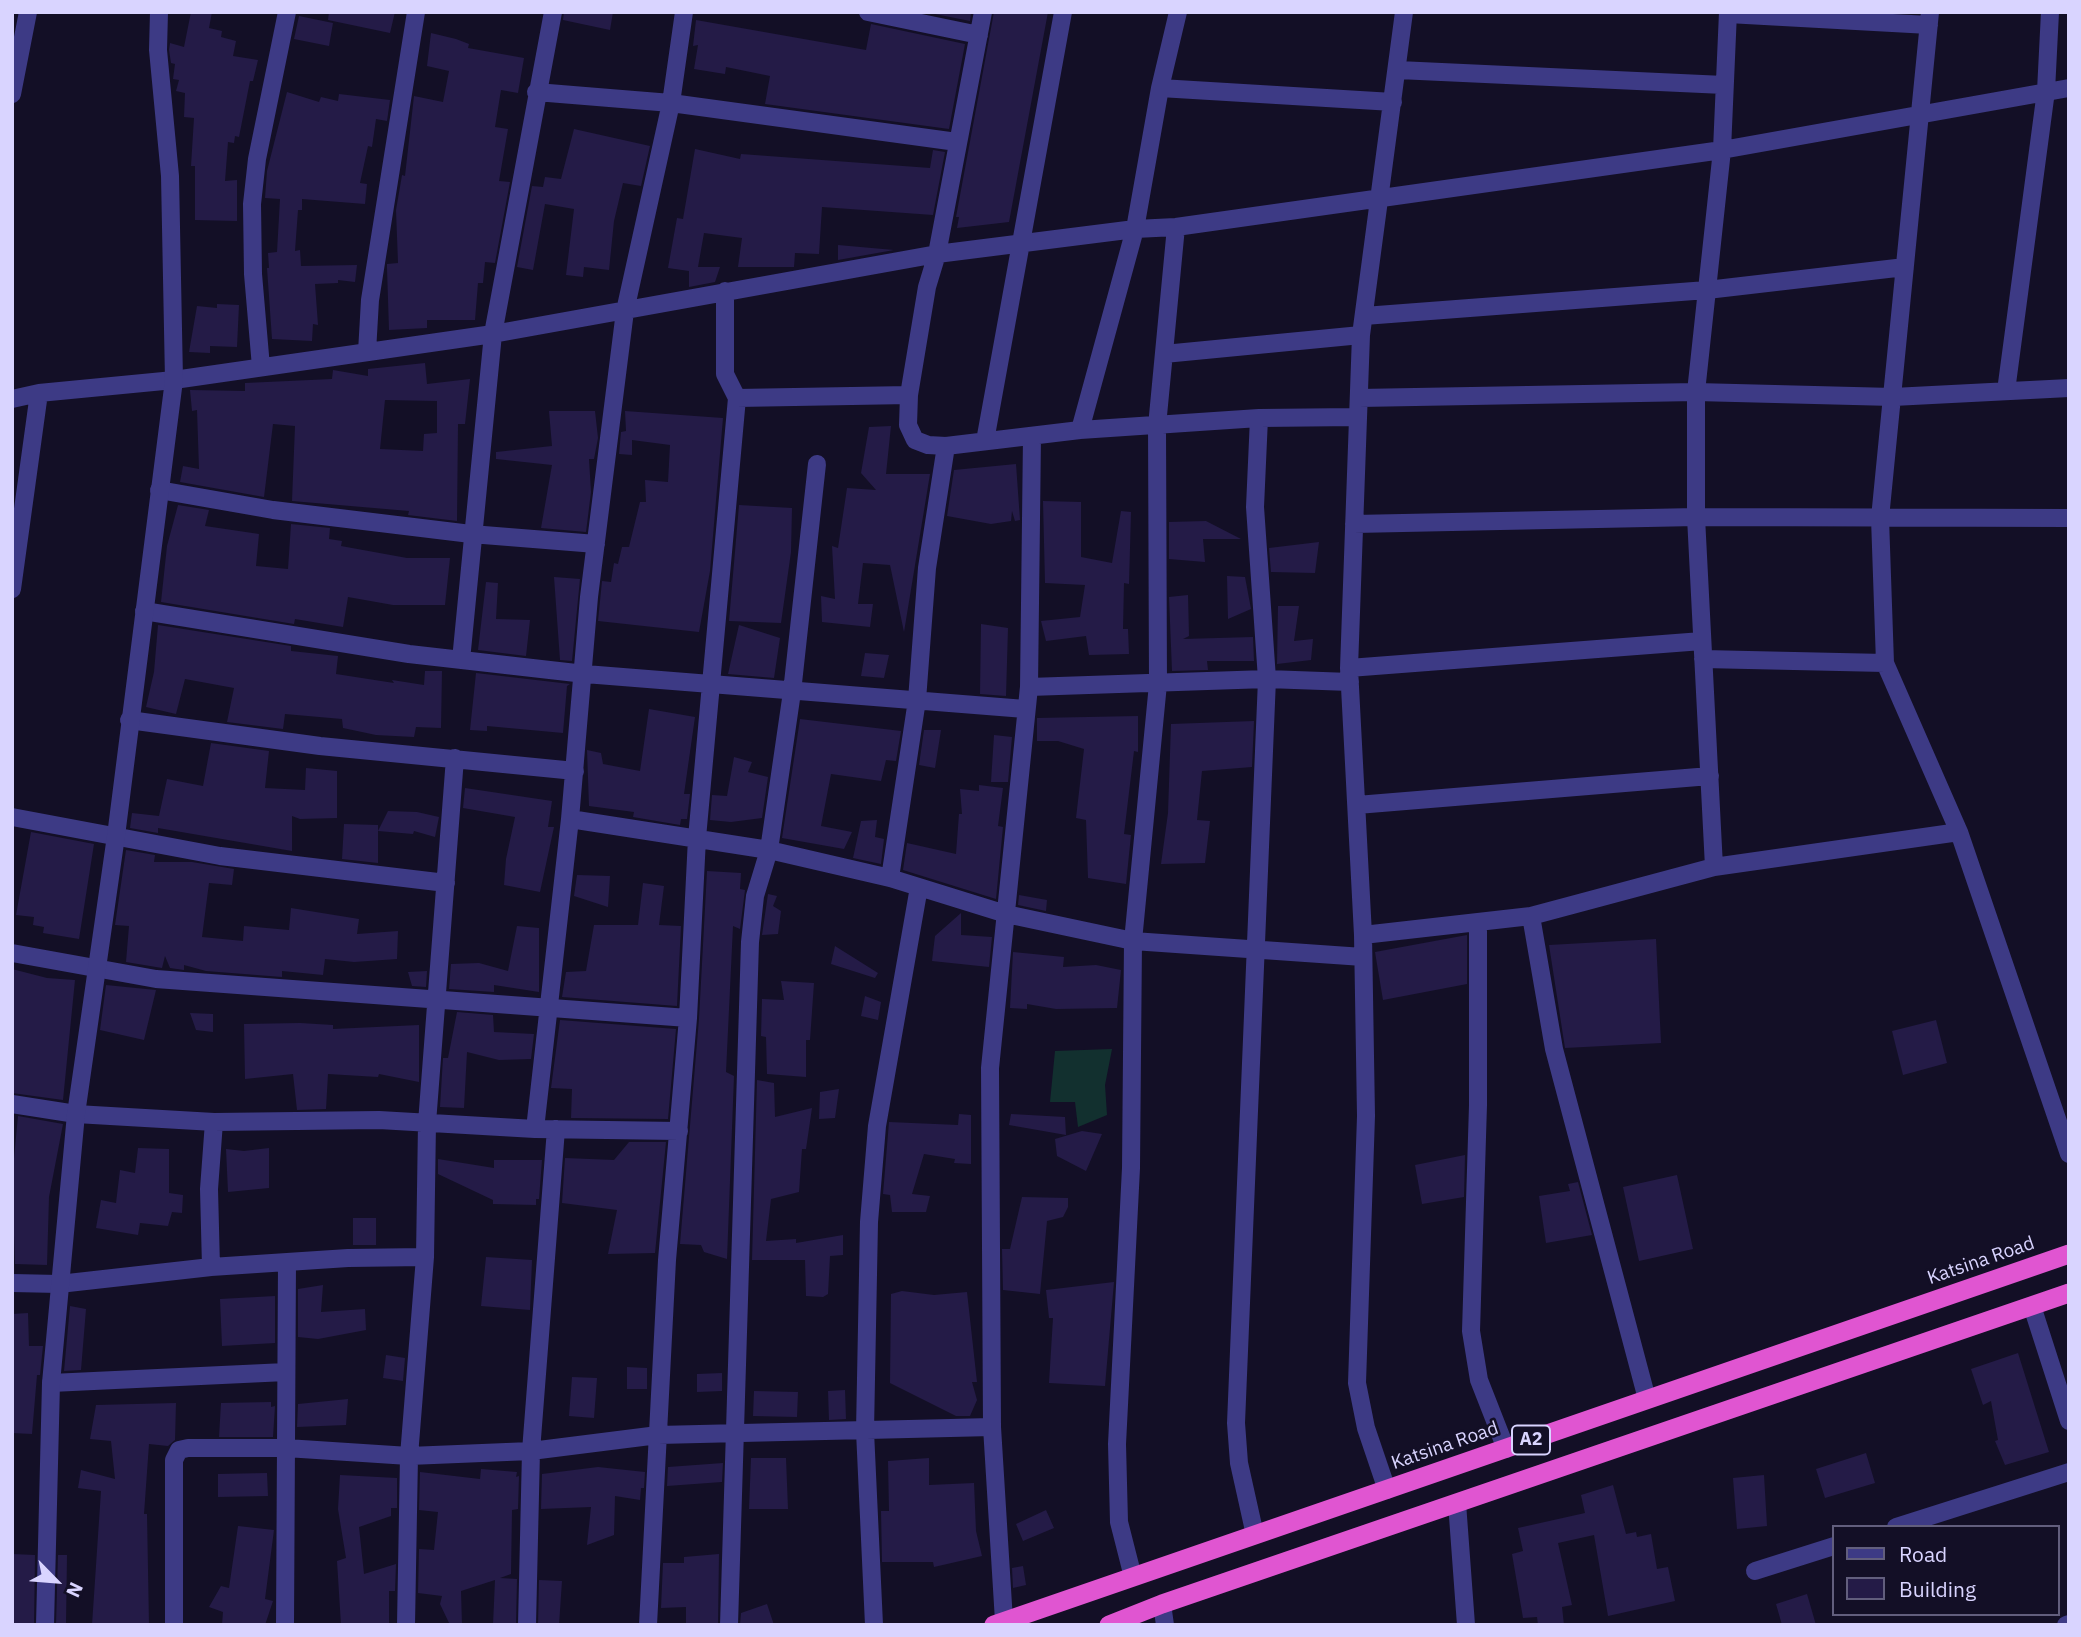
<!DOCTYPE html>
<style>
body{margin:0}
#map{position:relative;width:2081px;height:1637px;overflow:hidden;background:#130f26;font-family:"IBM Plex Sans",sans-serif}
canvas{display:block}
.frame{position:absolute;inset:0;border:14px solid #d9d4ff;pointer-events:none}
.legend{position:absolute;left:1832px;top:1525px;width:228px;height:91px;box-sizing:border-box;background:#130f26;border:2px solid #625e7d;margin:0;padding:9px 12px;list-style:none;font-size:21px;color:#d9d4ff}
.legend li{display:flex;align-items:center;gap:14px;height:35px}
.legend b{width:35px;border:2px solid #625e7d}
.north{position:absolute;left:21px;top:1546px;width:70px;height:70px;-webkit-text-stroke:5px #130f26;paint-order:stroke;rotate:115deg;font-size:19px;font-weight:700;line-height:28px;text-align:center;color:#d9d4ff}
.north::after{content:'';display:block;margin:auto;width:24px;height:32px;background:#d9d4ff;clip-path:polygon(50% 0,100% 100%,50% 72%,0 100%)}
</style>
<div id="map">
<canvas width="2081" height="1637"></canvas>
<div class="frame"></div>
<ul class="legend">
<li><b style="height:9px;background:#3d3a85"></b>Road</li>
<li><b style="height:19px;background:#241b47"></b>Building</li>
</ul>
<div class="north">N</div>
</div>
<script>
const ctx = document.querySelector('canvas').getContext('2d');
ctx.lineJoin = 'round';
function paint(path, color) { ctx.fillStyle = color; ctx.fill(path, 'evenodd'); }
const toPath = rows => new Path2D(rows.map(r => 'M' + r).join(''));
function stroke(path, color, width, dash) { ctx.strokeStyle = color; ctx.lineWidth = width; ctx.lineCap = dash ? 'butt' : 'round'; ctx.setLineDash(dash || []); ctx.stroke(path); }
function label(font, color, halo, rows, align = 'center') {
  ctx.font = font + ' "IBM Plex Sans",sans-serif'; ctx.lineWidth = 5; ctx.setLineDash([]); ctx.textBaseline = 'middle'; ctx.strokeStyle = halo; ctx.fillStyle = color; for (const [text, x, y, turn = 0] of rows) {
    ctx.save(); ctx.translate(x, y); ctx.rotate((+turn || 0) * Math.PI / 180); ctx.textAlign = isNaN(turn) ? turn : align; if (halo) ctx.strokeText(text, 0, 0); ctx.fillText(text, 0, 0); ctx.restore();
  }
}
paint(toPath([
 [1112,1049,1105,1085,1107,1115,1078,1127,1075,1102,1050,1102,1055,1051]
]), '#12302f');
paint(toPath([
 [191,12,212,12,209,28,222,31,221,37,236,41,233,56,258,60,253,81,250,81,239,137,235,136,234,143,228,142,225,181,237,180,237,221,195,220,195,166,191,166,194,118,184,117,185,93,176,91,179,80,173,79,175,64,171,63,169,50,170,43,184,47],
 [329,12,395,12,390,33,328,20],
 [564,12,613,12,610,30,563,20],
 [925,12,971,12,970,21],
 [994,12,1048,12,1009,222,957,228,959,217,956,217],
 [299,16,333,23,329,46,294,39],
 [696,20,866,50,871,24,965,44,949,129,765,104,770,76,726,67,725,74,694,69,698,45,693,46],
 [431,33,456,39,469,44,468,48,524,58,518,93,501,90,495,127,508,129,499,181,510,182,495,263,485,262,483,283,478,283,475,320,427,320,427,328,389,330,387,268,387,264,398,263,396,210,401,181,402,175,405,176,414,96,443,102,449,71,427,66],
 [287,92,319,102,321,97,338,101,339,94,390,100,387,121,376,119,372,147,368,146,360,183,367,184,365,204,302,199,302,210,298,210,295,251,300,250,301,266,357,265,355,282,338,280,338,283,315,284,318,325,313,324,312,341,272,339,267,268,269,268,268,253,277,252,280,199,265,198,267,171],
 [574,129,650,146,641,186,623,183,614,221,609,270,584,267,583,277,566,275,574,209,545,204,533,270,517,267,532,186,543,187,545,177,561,179],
 [695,149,740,159,741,154,930,168,933,150,945,152,933,215,822,207,819,254,795,253,794,267,738,267,742,238,704,233,698,267,720,267,715,282,689,287,689,271,668,268,677,218,683,219],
 [838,245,894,250,838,260],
 [217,304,239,305,237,347,210,346,210,353,189,352,197,306,217,308],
 [425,363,427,384,470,379,465,424,458,424,457,521,408,515,409,511,292,501,295,426,273,424,264,497,180,482,183,466,199,469,197,410,192,411,190,390,245,391,245,383,332,379,333,370,368,376,368,369],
 [385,400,437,401,437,433,424,434,423,451,380,449],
 [549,411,595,411,598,438,594,459,589,459,591,492,586,532,541,528,552,465,496,459,496,452,552,446],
 [625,411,723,418,710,571,699,632,598,621,602,581,611,582,614,563,618,564,622,547,629,547,640,502,646,502,645,480,668,482,670,445,632,440,632,455,619,454,621,432,626,431],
 [891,426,886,474,930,474,904,632,890,565,863,563,858,604,873,604,870,627,822,622,821,596,835,599,832,546,838,548,847,488,876,490,861,473,869,427],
 [1016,464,1020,520,1015,521,1012,511,1011,521,991,524,947,516,954,470],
 [1043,501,1081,502,1081,557,1112,563,1121,511,1131,512,1129,584,1124,583,1123,629,1128,629,1129,654,1089,655,1086,636,1046,641,1041,621,1080,617,1085,585,1045,583],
 [178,505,209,510,205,526,259,534,256,566,288,569,291,524,330,528,329,539,342,541,341,546,407,558,450,558,445,605,393,605,348,597,343,627,295,619,294,624,161,602,167,546],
 [739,505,792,508,791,552,781,623,729,621],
 [1206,521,1241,539,1203,539,1205,562,1169,559,1169,522],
 [1319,542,1315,573,1271,572,1269,548],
 [1227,576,1245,577,1251,609,1228,619],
 [554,577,580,579,572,661,560,660],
 [486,582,498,583,496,619,530,620,526,656,478,650],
 [1188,595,1189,636,1183,639,1253,637,1254,661,1207,661,1208,670,1172,671,1169,597],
 [1278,606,1299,606,1294,641,1313,639,1311,660,1277,664],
 [981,624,1008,628,1006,696,980,694],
 [158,625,291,646,291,651,338,656,336,674,394,683,392,680,424,685,425,671,442,671,441,728,416,727,414,737,376,735,343,728,342,719,285,714,283,729,227,722,234,688,185,679,176,714,146,707,154,672],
 [739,625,780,638,774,678,728,674],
 [865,653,889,655,884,678,861,676],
 [476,673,570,684,567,686,563,733,487,726,487,731,470,730],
 [649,709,695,717,684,794,690,794,687,819,681,819,680,825,633,817,634,812,589,806,587,750,601,753,603,764,640,771],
 [1138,716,1138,752,1134,751,1124,834,1131,835,1126,884,1088,878,1086,820,1076,818,1084,749,1058,741,1037,741,1037,718],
 [800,719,901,731,896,761,886,760,881,781,831,774,821,826,852,832,844,849,782,838],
 [1254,721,1252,767,1202,771,1197,820,1210,821,1205,863,1161,864,1168,813,1171,724],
 [924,730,941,730,935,768,919,765],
 [994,735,1012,737,1008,782,991,782],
 [211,743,269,751,265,788,305,790,306,768,337,771,337,818,300,819,292,816,292,851,158,828,158,833,130,828,132,813,159,816,167,779,203,786],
 [734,757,752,762,748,772,768,777,762,818,731,822,710,820,712,795,727,796],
 [979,785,1003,788,998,826,1003,827,996,899,903,870,907,843,956,854,959,814,962,814,960,789,979,791],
 [465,788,552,801,548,827,554,827,540,892,504,885,506,859,515,817,463,808],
 [388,811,417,812,439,817,435,837,414,831,413,834,378,831],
 [877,820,875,837,884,839,881,864,853,858,861,821],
 [344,824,378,825,378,863,342,859],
 [31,832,94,844,79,939,43,933,44,927,33,925,34,917,16,915],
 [126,850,155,855,154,862,192,862,234,869,232,885,209,883,202,937,243,941,244,926,289,930,291,908,359,919,357,934,398,931,397,959,354,962,325,959,323,975,282,971,282,977,206,971,184,965,184,970,170,968,165,956,162,968,126,962,129,926,115,925],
 [707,871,741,873,740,889,745,890,740,929,733,926,726,1072,734,1076,727,1259,704,1252,701,1245,680,1244,699,1019],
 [577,875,610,876,608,907,574,896],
 [643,883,664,886,659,925,681,926,677,1006,562,997,566,972,586,971,594,925,638,925],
 [768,894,777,896,773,906,781,911,778,934,762,935],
 [1019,895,1047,900,1046,911,1018,905],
 [961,913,961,935,992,937,989,967,932,961,935,936],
 [517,926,539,928,539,992,494,985,494,992,449,989,451,964,479,963,508,971],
 [1467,935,1467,984,1383,1000,1375,952],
 [1656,939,1661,1043,1565,1048,1549,945],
 [835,946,878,973,875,978,831,964],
 [1013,952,1064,957,1063,967,1096,965,1121,970,1117,1008,1056,1009,1027,1004,1027,1009,1010,1008],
 [12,969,47,978,75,980,63,1100,12,1093],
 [427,971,426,987,412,986,408,972],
 [781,981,814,983,810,1040,806,1040,806,1077,767,1074,766,1037,761,1036,762,999,784,1000],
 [106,985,156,990,144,1040,100,1030],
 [865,996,881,1002,878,1020,861,1016],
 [457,1012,493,1015,494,1032,534,1034,531,1059,499,1060,467,1052,464,1108,440,1107,443,1058,448,1058],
 [190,1013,213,1014,213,1032,196,1030],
 [560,1020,676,1029,668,1119,571,1118,572,1089,551,1088],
 [1936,1020,1947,1063,1903,1075,1892,1031],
 [300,1023,333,1025,333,1029,419,1025,419,1082,379,1074,378,1077,328,1074,326,1109,297,1110,293,1074,245,1079,244,1024],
 [757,1080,774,1083,775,1117,812,1108,806,1149,802,1149,799,1192,771,1199,766,1241,796,1239,796,1243,843,1235,843,1255,830,1256,828,1294,823,1297,806,1296,805,1260,752,1260],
 [839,1089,835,1118,819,1119,820,1092],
 [959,1114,971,1115,971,1164,954,1163,955,1159,924,1154,912,1194,930,1196,926,1212,892,1212,890,1195,883,1194,889,1122,958,1125],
 [1011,1114,1065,1117,1066,1135,1009,1125],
 [18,1116,63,1124,49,1197,47,1265,15,1264,12,1179],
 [1082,1131,1102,1134,1086,1171,1057,1156,1055,1139],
 [629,1142,666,1142,655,1253,608,1254,617,1210,562,1203,565,1158,614,1160],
 [138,1148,169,1149,169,1193,183,1195,182,1213,172,1212,168,1226,140,1223,138,1235,96,1228,101,1200,116,1203,120,1170,135,1173],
 [269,1148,269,1188,228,1192,226,1149,244,1151],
 [1465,1155,1464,1197,1422,1204,1415,1165],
 [438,1159,494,1168,494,1160,542,1160,539,1199,536,1199,536,1205,493,1204,493,1200,438,1174],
 [1677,1175,1693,1249,1639,1261,1623,1187],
 [1578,1182,1592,1235,1546,1243,1539,1196,1570,1191,1568,1184],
 [1022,1197,1068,1198,1068,1207,1063,1217,1047,1221,1040,1294,1003,1290,1002,1249,1010,1249],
 [353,1218,376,1218,376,1245,353,1245],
 [486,1257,532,1260,530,1310,481,1306],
 [1114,1282,1105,1386,1049,1383,1053,1318,1049,1318,1046,1290],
 [323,1285,321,1312,365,1309,366,1330,318,1339,298,1337,298,1289],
 [902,1291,934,1295,967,1292,977,1382,972,1382,977,1400,970,1416,956,1416,890,1383,891,1294],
 [275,1296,275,1343,222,1346,220,1299],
 [70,1306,86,1309,81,1370,64,1371],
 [28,1313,29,1346,43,1346,40,1375,37,1375,32,1434,12,1433,12,1314],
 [2018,1353,2049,1452,2005,1465,1995,1441,1998,1440,1991,1401,1983,1405,1971,1369],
 [386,1355,405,1358,403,1381,383,1378],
 [627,1367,647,1368,647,1389,627,1389],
 [722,1373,722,1391,697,1392,697,1374],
 [572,1377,597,1378,594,1418,569,1416],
 [845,1390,846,1419,829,1420,828,1391],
 [754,1391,798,1392,797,1417,753,1416],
 [348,1399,346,1425,297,1427,298,1404],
 [271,1402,271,1407,275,1406,273,1437,219,1437,221,1403],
 [176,1403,175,1440,168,1446,149,1444,144,1514,147,1514,149,1625,92,1625,101,1491,78,1488,81,1470,115,1479,111,1441,90,1439,96,1405],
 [1866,1453,1875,1483,1825,1498,1816,1469],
 [751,1458,786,1458,788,1509,749,1509],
 [929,1458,929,1485,974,1483,976,1531,982,1556,934,1567,933,1562,882,1562,881,1511,889,1511,888,1461],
 [723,1463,722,1482,667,1486,668,1467],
 [598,1467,645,1472,644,1488,641,1488,640,1500,615,1496,614,1535,587,1545,591,1507,541,1509,542,1474],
 [481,1469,517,1472,516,1477,519,1476,518,1509,512,1510,511,1574,500,1578,517,1579,516,1625,493,1625,495,1580,461,1591,462,1625,450,1625,440,1604,442,1596,418,1593,419,1549,434,1550,438,1512,419,1510,420,1472,480,1479],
 [267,1473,268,1496,218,1497,218,1474],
 [340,1475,397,1478,397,1508,391,1508,391,1516,359,1527,364,1574,396,1564,395,1591,389,1591,389,1625,341,1625,337,1561,346,1558,338,1509],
 [1764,1475,1767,1526,1737,1529,1733,1478],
 [1613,1485,1626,1534,1636,1532,1637,1537,1651,1534,1657,1569,1668,1567,1675,1601,1608,1616,1594,1535,1558,1543,1572,1605,1562,1607,1564,1625,1538,1625,1537,1617,1523,1618,1512,1554,1523,1551,1518,1528,1585,1513,1581,1495],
 [1046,1510,1054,1528,1023,1541,1016,1524],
 [238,1526,274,1530,265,1599,273,1601,265,1625,222,1625,223,1612,209,1607,221,1586,229,1588],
 [12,1554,35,1555,34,1625,12,1625],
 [719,1554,718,1625,686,1625,686,1607,661,1608,663,1563,684,1563,684,1557],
 [58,1555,67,1555,66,1625,56,1625],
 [1023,1566,1026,1585,1013,1588,1012,1568],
 [539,1580,562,1581,559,1625,538,1625],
 [1807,1594,1816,1625,1782,1625,1776,1604],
 [767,1604,774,1625,740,1625,741,1613]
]), '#241b47');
stroke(toPath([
 [868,12,979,35],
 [1930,12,1880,518,1885,663,1959,832,2069,1154],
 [1728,14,1929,25],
 [1398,70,1724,85],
 [1160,88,1393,102],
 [536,92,671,103,957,142],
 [12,94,28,12],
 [1364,316,1707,290,1905,267],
 [367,352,370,300,416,12],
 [1164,354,1361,335],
 [261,367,253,274,252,204,257,159,287,12],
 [2006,391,2046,91,2050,12],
 [737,398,909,395],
 [1359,398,1696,392,1893,397,2069,388],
 [12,399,39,393,174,380,493,334,937,254,1135,229,1176,227,1722,150,2069,88],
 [1080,430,1135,229,1160,88,1178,12],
 [985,441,1063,12],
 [946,446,928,445,915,440,908,425,909,395,927,287,937,254,983,12],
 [159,490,273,510,471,534,596,544],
 [1354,524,1696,517,2069,518],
 [12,589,39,393],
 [144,611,409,654,585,674,1025,709],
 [1703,659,1885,663],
 [461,660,493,334,553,12],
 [1349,668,1702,641],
 [1029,687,1267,679,1350,682],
 [129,720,320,746,575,771],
 [1357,805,1710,776],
 [12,817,220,856,446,883],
 [570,819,769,850,890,878,1006,914,1133,941,1363,957],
 [1714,867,1696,517,1696,392,1722,150,1728,12],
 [890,878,917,700,927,568,946,446,1080,430,1259,418,1357,417],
 [1531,916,1554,1049,1647,1399],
 [1478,924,1478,1105,1471,1331,1479,1380,1506,1449],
 [1363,935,1531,916,1714,867,1959,832],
 [12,953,156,979,688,1018],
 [12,1104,76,1114,214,1122,379,1120,535,1129],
 [679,1131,535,1129,570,819,589,597,625,311,671,103,684,12],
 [211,1267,209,1189,214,1122],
 [12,1283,59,1284,211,1267,348,1258,425,1257],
 [2032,1306,2069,1421],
 [51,1383,286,1372],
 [1387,1490,1366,1428,1357,1383,1366,1116,1363,935,1349,668,1361,335,1404,12],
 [1457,1503,1466,1625],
 [1896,1527,2069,1472],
 [1255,1535,1239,1463,1236,1423,1267,679,1255,507,1259,418],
 [1755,1571,1834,1546],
 [1133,1577,1119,1522,1117,1444,1131,1168,1133,941,1158,684,1157,426,1176,227],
 [1162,1604,1165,1625],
 [1004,1621,992,1427,990,1068,1029,687,1032,436],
 [174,1625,174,1460,179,1450,188,1448,286,1448,409,1456,531,1451,658,1435,992,1427],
 [285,1625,287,1263],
 [406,1625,409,1456,425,1257,427,1123,455,758],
 [527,1625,531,1451,556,1129],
 [648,1625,667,1260,688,1018,697,838,737,398,725,374,725,291],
 [729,1625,750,942,755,896,769,850,792,692,817,464],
 [874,1625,865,1431,869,1222,877,1126,919,887],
 [2066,1625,2069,1624]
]), '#3d3a85', 18);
stroke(toPath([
 [45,1625,51,1383,76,1114,116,836,174,380,170,176,158,50,159,12]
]), '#3d3a85', 18);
stroke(toPath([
 [994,1625,2069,1254],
 [1109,1625,1162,1604,2069,1293]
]), '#e055d1', 19);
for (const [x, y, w] of [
 [1531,1440,38]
]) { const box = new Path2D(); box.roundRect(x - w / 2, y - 14.5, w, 29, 5); ctx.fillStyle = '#130f26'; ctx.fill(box); stroke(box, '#d9d4ff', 2); }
label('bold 18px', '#d9d4ff', null, [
 ["A2",1531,1440]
]);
label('19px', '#d9d4ff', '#130f26', [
 ["Katsina Road",1981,1261,-19],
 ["Katsina Road",1445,1446,-19]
]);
</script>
